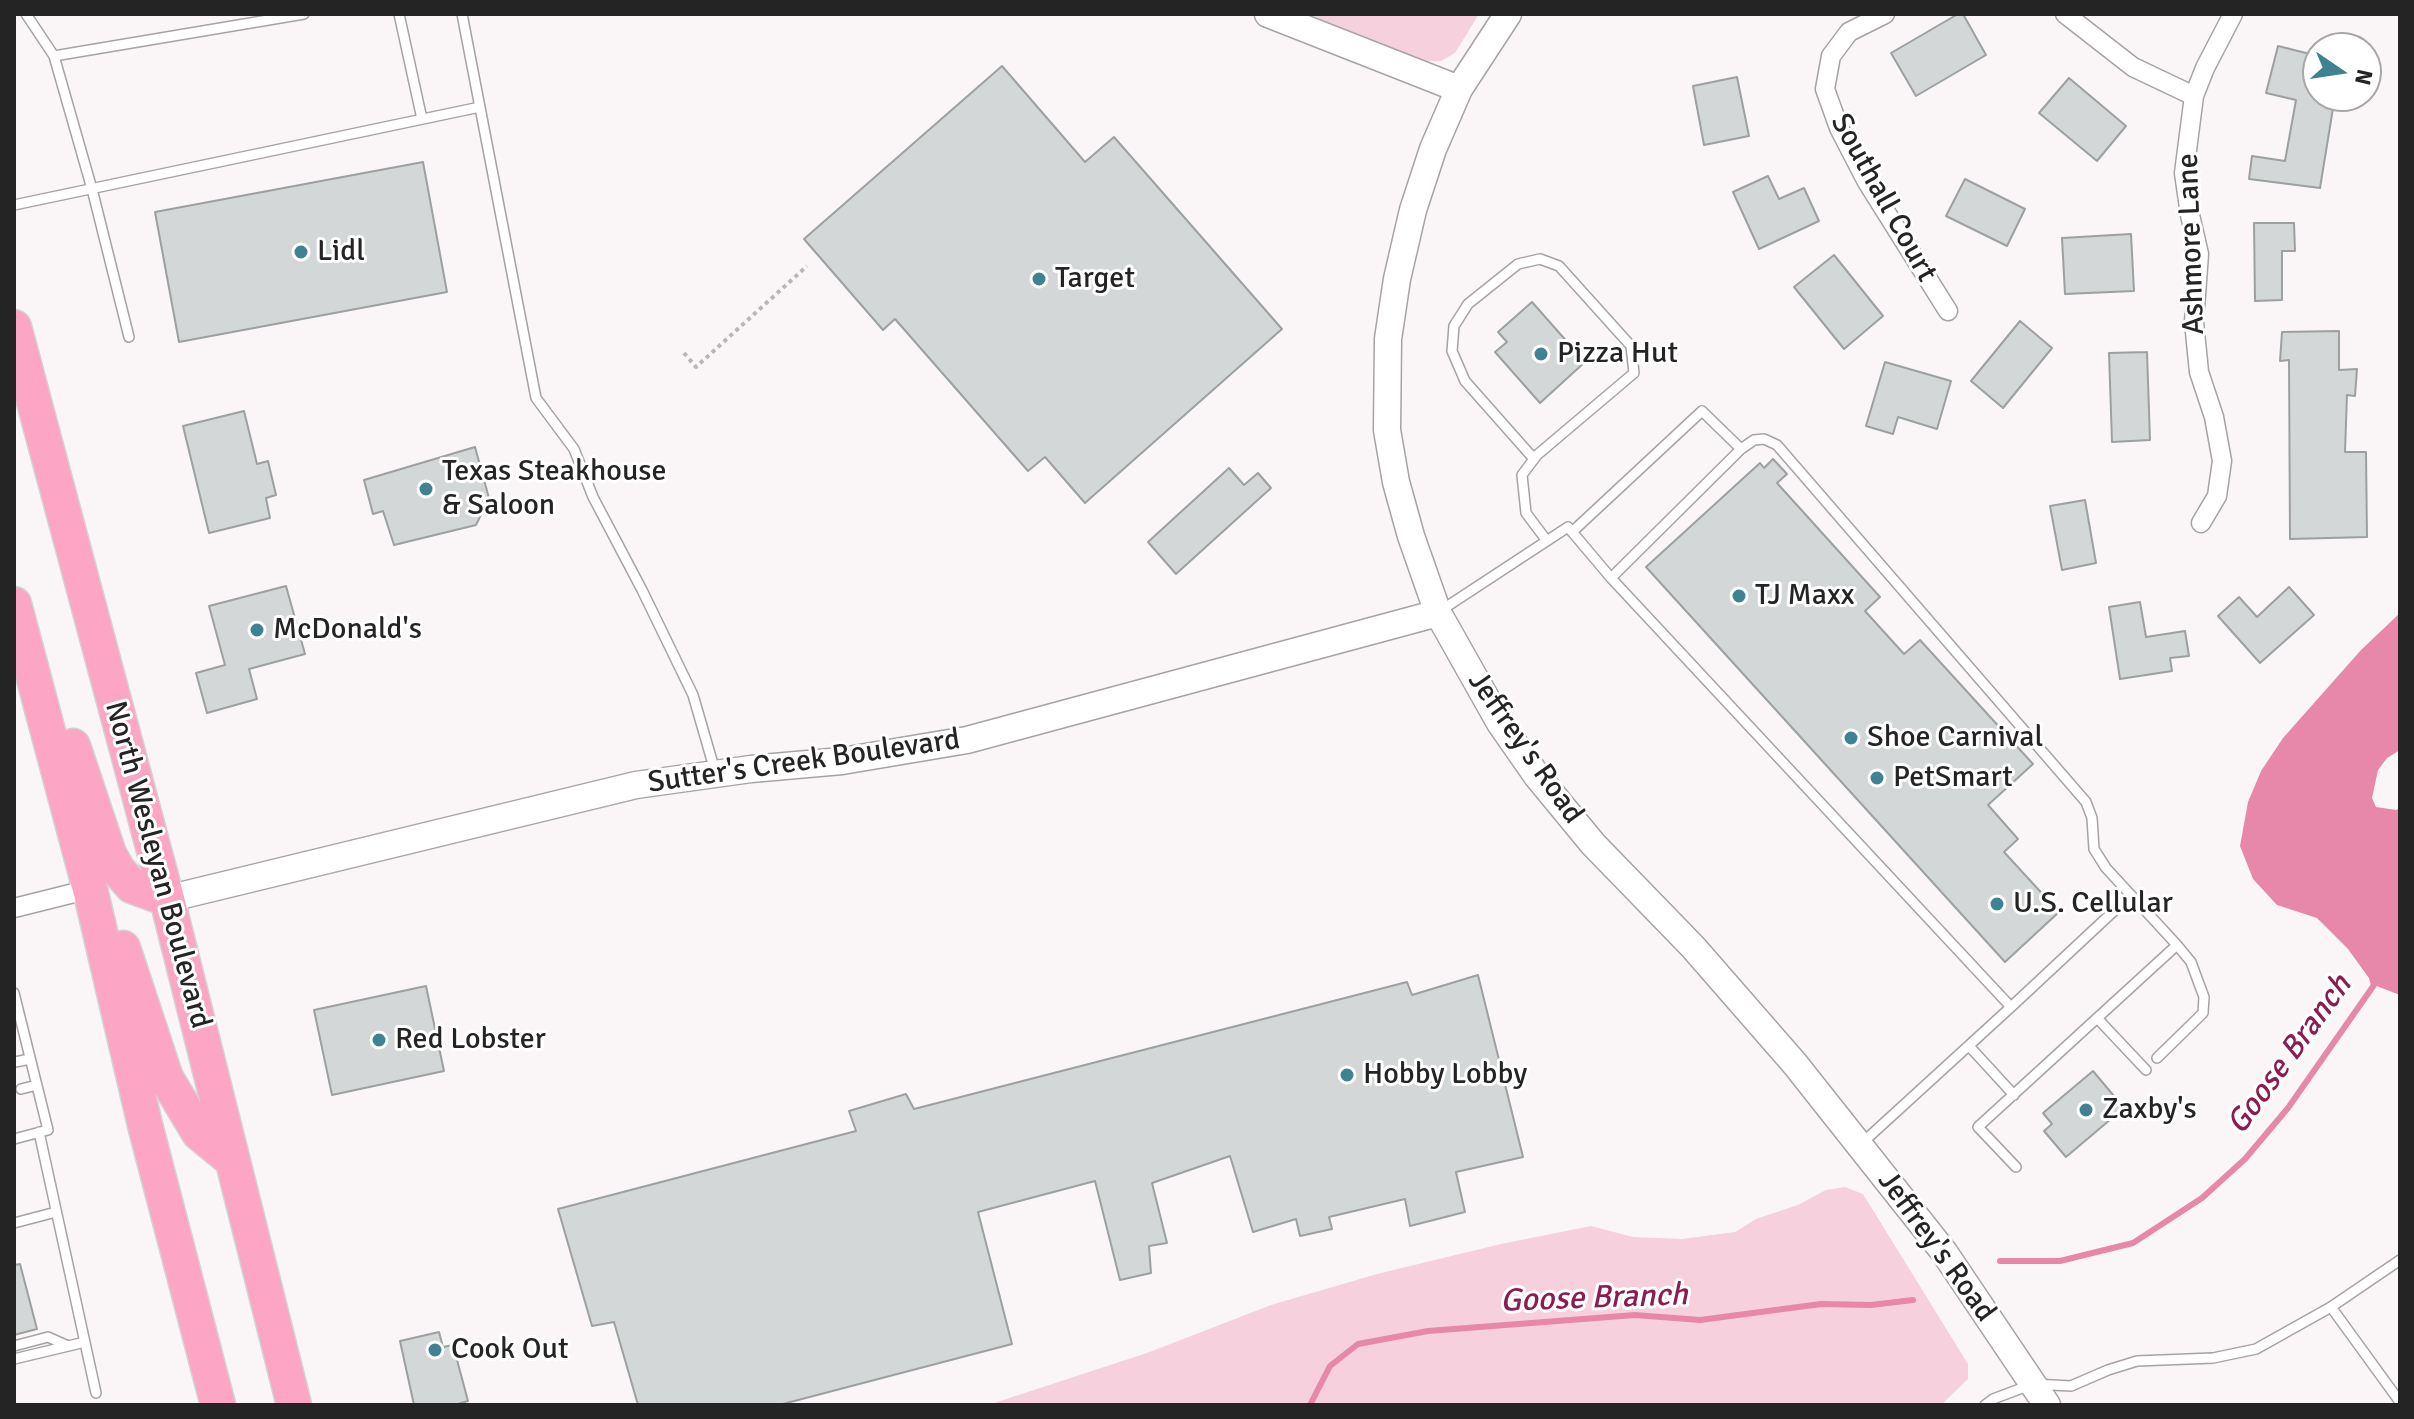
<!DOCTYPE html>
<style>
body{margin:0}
#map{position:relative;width:2414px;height:1419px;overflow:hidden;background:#faf6f7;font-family:Signika,sans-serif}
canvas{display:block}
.frame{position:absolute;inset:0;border:16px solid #252424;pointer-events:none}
.north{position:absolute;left:2302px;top:32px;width:80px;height:80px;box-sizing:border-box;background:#fff;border:2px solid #a8a7a7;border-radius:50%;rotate:103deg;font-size:22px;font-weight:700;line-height:32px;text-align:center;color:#252424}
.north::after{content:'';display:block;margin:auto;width:28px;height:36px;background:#3f8292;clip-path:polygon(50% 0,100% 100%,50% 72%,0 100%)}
</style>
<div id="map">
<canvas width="2414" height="1419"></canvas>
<div class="frame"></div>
<div class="north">N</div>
</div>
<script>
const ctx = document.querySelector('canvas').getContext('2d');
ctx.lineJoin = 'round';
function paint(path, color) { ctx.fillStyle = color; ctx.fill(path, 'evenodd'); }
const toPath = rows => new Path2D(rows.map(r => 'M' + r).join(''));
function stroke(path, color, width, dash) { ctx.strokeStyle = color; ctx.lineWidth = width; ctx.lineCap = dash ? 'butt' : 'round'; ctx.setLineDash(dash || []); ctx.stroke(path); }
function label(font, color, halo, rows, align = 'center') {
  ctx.font = font + ' Signika,sans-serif'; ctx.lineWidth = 6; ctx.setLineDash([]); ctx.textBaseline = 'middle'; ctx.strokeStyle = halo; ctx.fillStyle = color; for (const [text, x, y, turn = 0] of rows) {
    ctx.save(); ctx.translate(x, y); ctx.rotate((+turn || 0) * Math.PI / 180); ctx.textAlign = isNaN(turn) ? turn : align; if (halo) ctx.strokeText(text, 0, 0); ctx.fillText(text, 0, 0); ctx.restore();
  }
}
paint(toPath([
 [1309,14,1479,14,1455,53,1441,61,1420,61],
 [1845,1187,1863,1194,1968,1364,1968,1379,1941,1405,988,1405,1147,1353,1271,1305,1377,1274,1501,1244,1591,1226,1633,1237,1682,1239,1735,1232,1756,1219,1798,1205,1826,1190]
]), '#f6d0dc');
paint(toPath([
 [2400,613,2400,750,2387,758,2378,770,2372,798,2376,807,2396,810,2400,808,2400,995,2374,985,2348,949,2317,918,2277,905,2253,879,2240,846,2248,802,2261,771,2283,738,2361,650]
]), '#e788ab');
stroke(toPath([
 [2000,1261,2060,1261,2133,1243,2202,1198,2245,1159,2288,1108,2374,985,2372,978],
 [1310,1405,1330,1366,1358,1344,1428,1331,1635,1315,1700,1320,1821,1304,1871,1305,1913,1300]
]), '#e788ab', 6);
const building = toPath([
 [1958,14,1963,14,1986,55,1916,96,1891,53,1958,14],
 [2278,46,2318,56,2318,96,2335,96,2320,188,2249,179,2252,156,2285,161,2296,100,2266,93,2278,46],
 [1002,66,1085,162,1114,137,1282,329,1085,503,1045,457,1028,471,895,319,883,330,804,239,1002,66],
 [1737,77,1749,136,1704,145,1693,86,1737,77],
 [2069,78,2126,126,2097,161,2039,113,2069,78],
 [423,162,447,292,179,342,155,212,423,162],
 [1768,176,1779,199,1804,188,1819,221,1759,249,1733,192,1768,176],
 [1965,179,2025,209,2007,246,1946,216,1965,179],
 [2254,223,2294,223,2295,251,2282,251,2282,300,2255,301,2254,223],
 [2131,234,2134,291,2065,294,2062,238,2131,234],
 [1834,255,1883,316,1844,349,1794,287,1834,255],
 [1532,302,1585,362,1540,403,1495,352,1507,342,1498,332,1532,302],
 [2020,321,2052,348,2003,408,1971,381,2020,321],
 [2339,331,2339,370,2357,369,2355,396,2347,395,2345,452,2366,452,2367,537,2290,539,2289,360,2280,361,2282,332,2339,331],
 [2147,352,2150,440,2112,442,2109,353,2147,352],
 [1885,362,1951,381,1937,429,1898,417,1893,434,1866,426,1885,362],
 [244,411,257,464,268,461,276,495,266,498,270,518,209,533,183,426,244,411],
 [475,447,489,498,476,525,394,545,383,511,373,514,364,480,475,447],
 [1773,459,1787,474,1777,483,1880,597,1865,611,1904,654,1920,640,2033,764,1988,805,2018,839,2004,852,2059,912,2005,962,1646,567,1760,463,1764,468,1773,459],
 [1229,468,1244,485,1258,473,1271,488,1176,574,1148,542,1229,468],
 [2085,500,2096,563,2062,570,2050,506,2085,500],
 [286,586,305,654,249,669,257,699,207,713,196,673,225,665,209,606,286,586],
 [2289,587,2314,615,2260,663,2218,616,2239,597,2257,617,2289,587],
 [2140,602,2146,637,2185,631,2189,656,2170,658,2172,671,2120,679,2109,607,2140,602],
 [1478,975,1523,1157,1456,1172,1465,1212,1410,1226,1405,1199,1329,1217,1332,1229,1300,1236,1296,1219,1253,1232,1230,1156,1152,1183,1167,1243,1149,1246,1151,1273,1120,1280,1095,1181,978,1212,1012,1344,779,1405,638,1405,614,1322,592,1326,558,1209,856,1131,849,1111,906,1094,914,1109,1407,982,1412,995,1478,975],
 [426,986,444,1071,332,1095,314,1010,426,986],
 [2093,1071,2124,1108,2066,1157,2044,1131,2052,1124,2043,1113,2093,1071],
 [20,1264,37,1329,14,1335,14,1265,20,1264],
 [439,1332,443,1347,453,1345,468,1401,454,1405,414,1405,400,1341,439,1332]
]);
paint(building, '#d3d7d8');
stroke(building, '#9ca0a1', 2);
const lane = toPath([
 [26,14,54,56,92,189,129,337],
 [399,14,422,119],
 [462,14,536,398,574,449,593,497,642,590,693,695,715,771],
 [54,56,304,14],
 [14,205,480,107],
 [1741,449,1754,440,1764,439,1777,445,2086,802,2092,818,2094,849,2106,868,2177,945],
 [1534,459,1465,381,1452,351,1454,326,1468,304,1518,264,1540,259,1559,266,1631,346,1634,373,1537,455,1522,475,1526,513,1547,541],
 [1572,532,1702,411,1741,449,1611,578],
 [1440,611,1568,527,1611,578,2011,1007,1861,1144],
 [14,993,48,1130,14,1139],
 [2011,1007,2131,895],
 [2097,1018,2146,1070],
 [1969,1046,2014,1095],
 [15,1062,30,1059],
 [21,1089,37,1085],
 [39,1132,96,1393],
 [2016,1167,1978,1127,2177,945,2191,962,2198,981,2204,997,2203,1013,2157,1058],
 [14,1223,56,1212],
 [2331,1307,2400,1402],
 [14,1346,48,1337,68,1346],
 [14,1359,85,1342],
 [1985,1405,1993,1399,2033,1384,2071,1386,2108,1370,2137,1361,2213,1358,2256,1349,2331,1307,2400,1260]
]);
const street = toPath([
 [1885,14,1849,32,1831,56,1825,89,1839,128,1867,182,1948,311],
 [2065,14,2133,67,2194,96],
 [2201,523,2217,496,2222,461,2214,417,2199,372,2194,322,2199,254,2190,215,2184,173,2194,96,2205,68,2233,14],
 [14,908,90,889]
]);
const secondary = toPath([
 [1268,14,1459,89],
 [1508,14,1459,89,1433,149,1413,210,1397,279,1388,339,1387,430,1396,482,1411,536,1438,613,1500,723,1537,776,1593,844,1693,947,1795,1064,1944,1252,2047,1405],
 [167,899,636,785,751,769,842,761,967,740,1438,613]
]);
const highway = toPath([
 [14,327,167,899,294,1405],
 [14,604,90,889,145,1125,218,1405],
 [73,746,109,854,118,870,132,886,167,899],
 [123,948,166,1078,199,1133,232,1160]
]);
stroke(lane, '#a7a3a5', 12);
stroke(street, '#a7a3a5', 21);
stroke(secondary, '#a7a3a5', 29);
stroke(highway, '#d3d3d3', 37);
stroke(toPath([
 [684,353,696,367,807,266]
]), '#b9b6b6', 4, [4, 4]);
stroke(lane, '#fff', 9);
stroke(street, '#fff', 18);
stroke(secondary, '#fff', 26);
stroke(highway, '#fca5c4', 34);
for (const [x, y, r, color] of [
 [301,252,8,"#3f8292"],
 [1039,279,8,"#3f8292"],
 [1541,354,8,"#3f8292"],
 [426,489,8,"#3f8292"],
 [1739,596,8,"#3f8292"],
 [257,630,8,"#3f8292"],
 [1851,738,8,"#3f8292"],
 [1877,778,8,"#3f8292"],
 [1997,904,8,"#3f8292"],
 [379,1040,8,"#3f8292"],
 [1347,1075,8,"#3f8292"],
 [2086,1110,8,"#3f8292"],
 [435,1350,8,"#3f8292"]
]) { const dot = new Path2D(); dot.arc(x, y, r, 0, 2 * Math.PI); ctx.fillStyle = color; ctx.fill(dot); stroke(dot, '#fff', 3); }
label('30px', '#252424', '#fff', [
 ["Southall Court",1883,198,61],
 ["Ashmore Lane",2192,244,-92],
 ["Jeffrey's Road",1525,748,55],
 ["Sutter's Creek Boulevard",804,762,-8],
 ["North Wesleyan Boulevard",157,865,75],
 ["Jeffrey's Road",1936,1247,54]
]);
label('30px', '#252424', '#fff', [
 ["Lidl",317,252],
 ["Target",1055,279],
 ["Pizza Hut",1557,354],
 ["Texas Steakhouse",442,472],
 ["& Saloon",442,506],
 ["TJ Maxx",1755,596],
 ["McDonald's",273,630],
 ["Shoe Carnival",1867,738],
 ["PetSmart",1893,778],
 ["U.S. Cellular",2013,904],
 ["Red Lobster",395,1040],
 ["Hobby Lobby",1363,1075],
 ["Zaxby's",2102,1110],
 ["Cook Out",451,1350]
], 'left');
label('italic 32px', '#8b1c51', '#fff', [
 ["Goose Branch",2290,1055,-54],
 ["Goose Branch",1594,1299,-2]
]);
</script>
